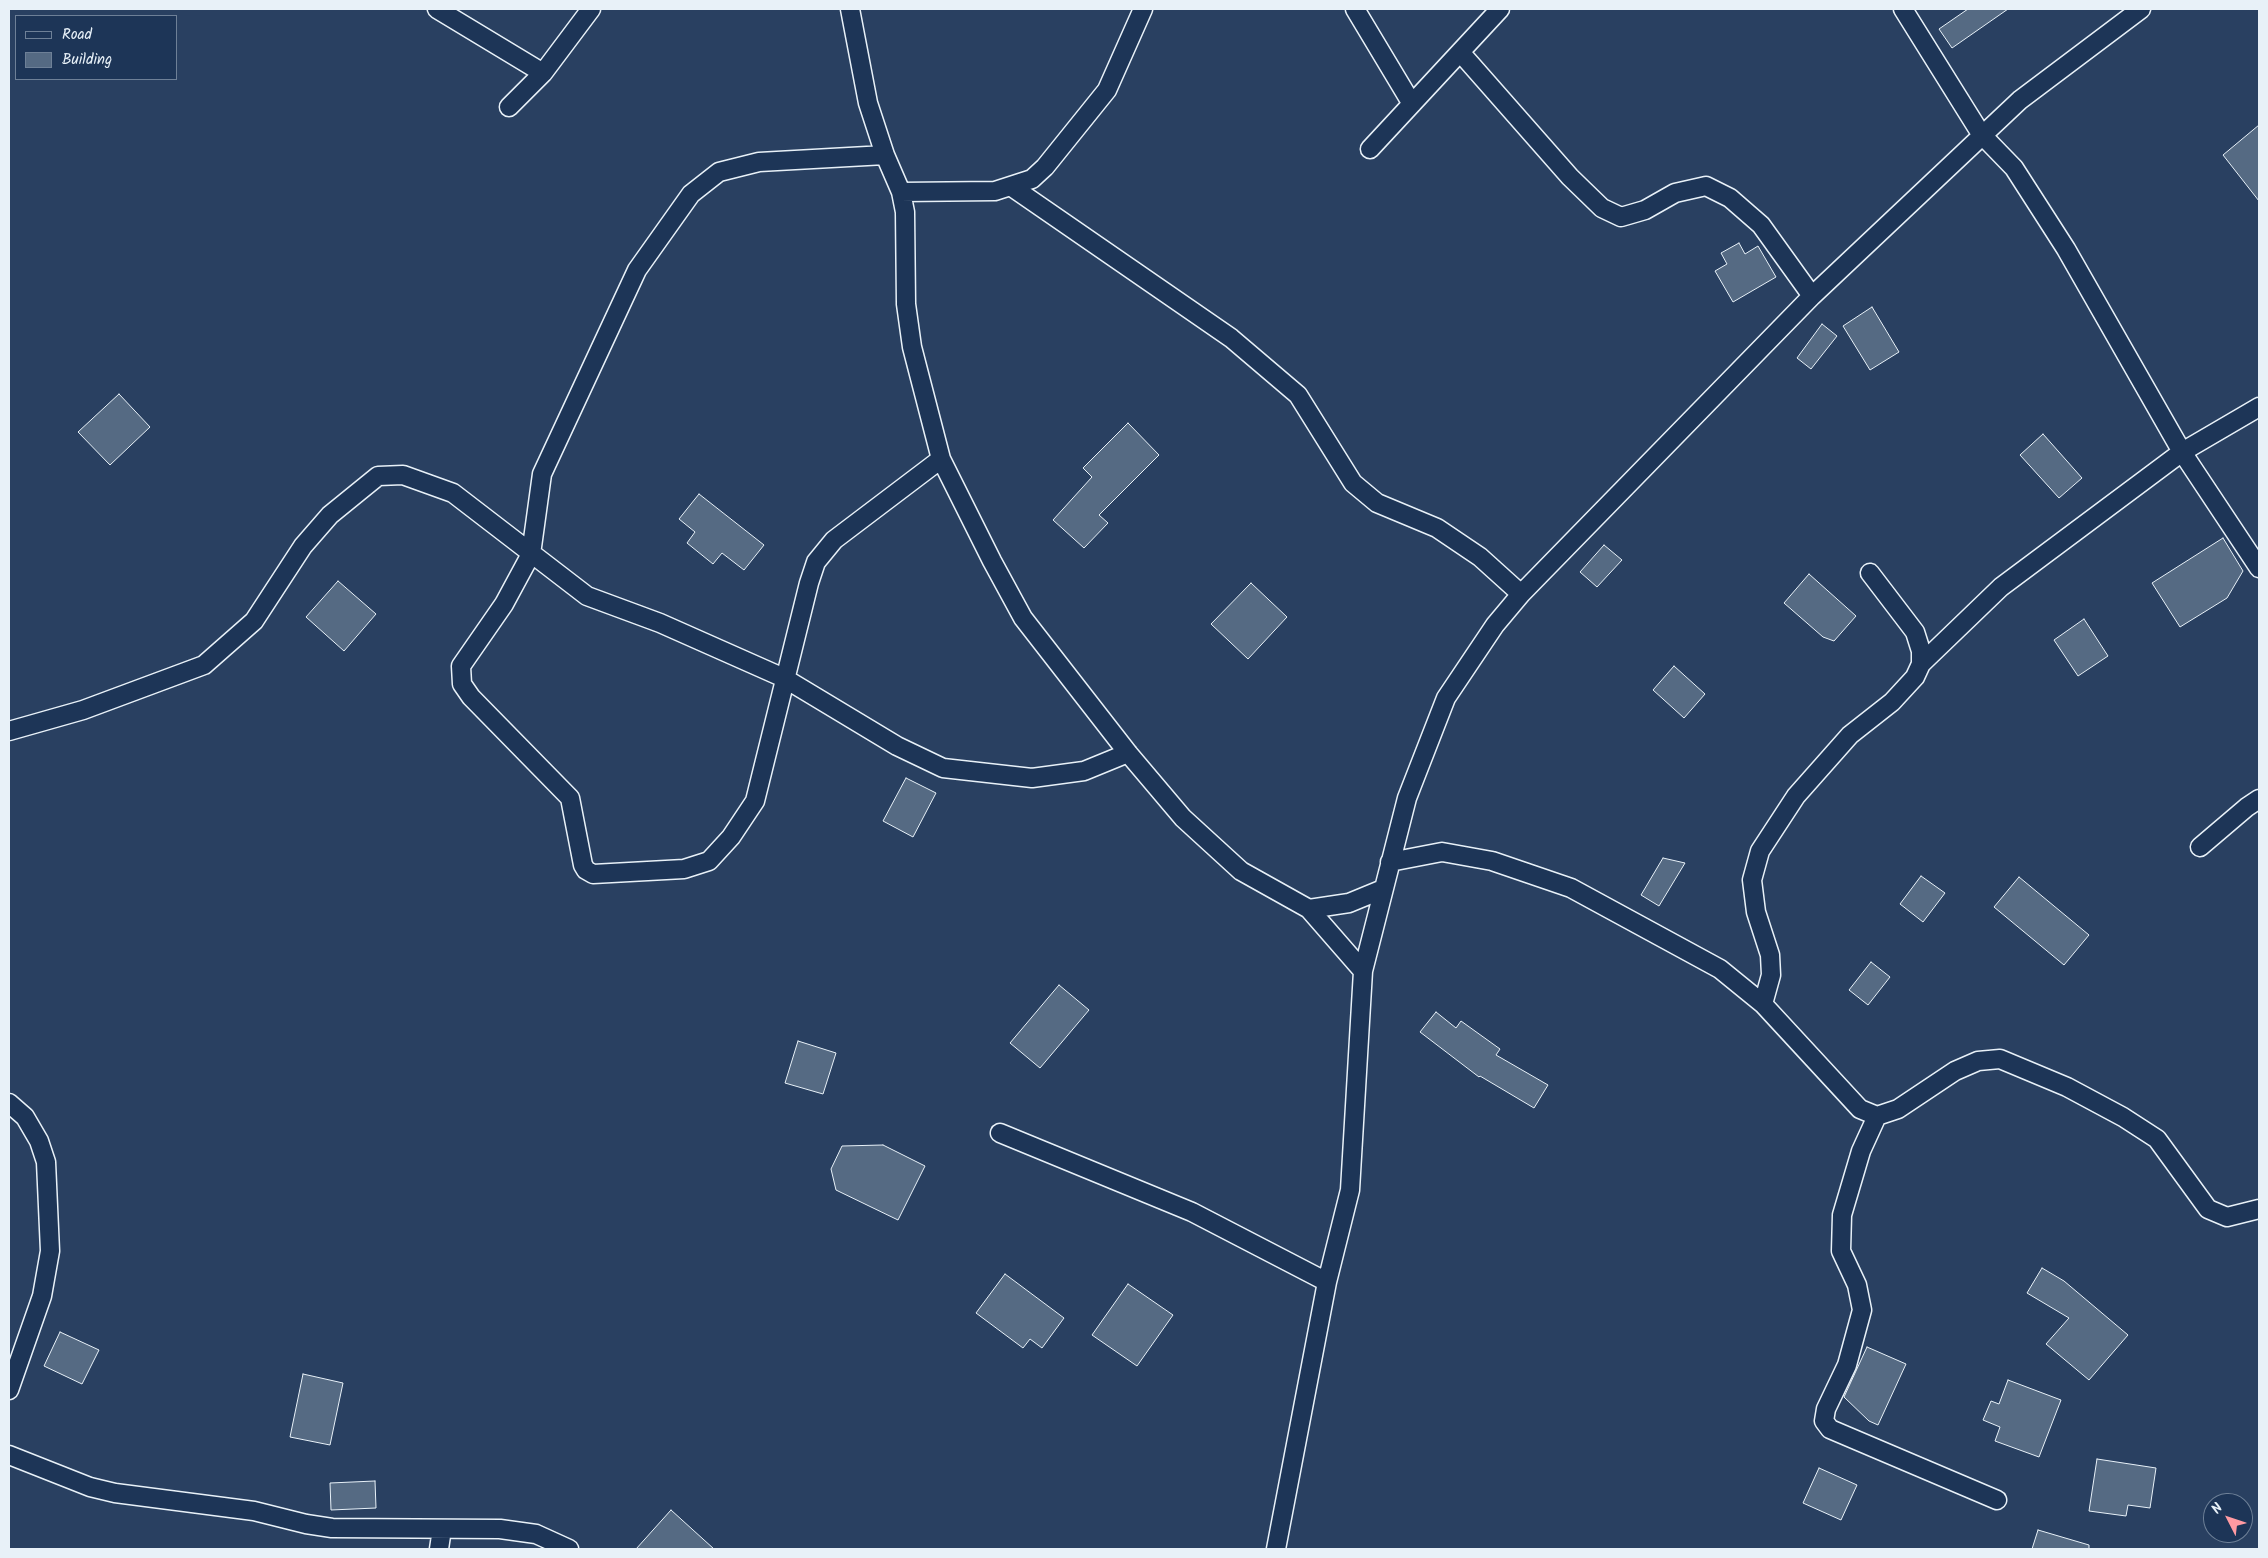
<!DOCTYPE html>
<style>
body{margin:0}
#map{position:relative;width:2268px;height:1558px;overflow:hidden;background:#294061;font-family:Kalam,sans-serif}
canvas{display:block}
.frame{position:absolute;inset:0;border:10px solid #e8f1f8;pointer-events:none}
.legend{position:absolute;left:15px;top:15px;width:162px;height:65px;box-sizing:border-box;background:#1d3557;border:1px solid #6e8097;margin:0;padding:6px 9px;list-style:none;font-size:15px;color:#e8f1f8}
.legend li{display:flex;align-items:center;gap:10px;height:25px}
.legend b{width:25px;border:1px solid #6e8097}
.north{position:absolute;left:2203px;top:1493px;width:50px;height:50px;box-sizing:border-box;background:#1d3557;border:1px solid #6e8097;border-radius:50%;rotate:311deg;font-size:14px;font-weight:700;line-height:20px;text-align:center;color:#e8f1f8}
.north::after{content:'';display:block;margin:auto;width:18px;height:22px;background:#ff9aa2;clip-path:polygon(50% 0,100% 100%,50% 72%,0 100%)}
</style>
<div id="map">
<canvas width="2268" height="1558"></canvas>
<div class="frame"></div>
<ul class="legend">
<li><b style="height:6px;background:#1d3557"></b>Road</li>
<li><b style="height:14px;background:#556a83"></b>Building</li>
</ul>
<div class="north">N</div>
</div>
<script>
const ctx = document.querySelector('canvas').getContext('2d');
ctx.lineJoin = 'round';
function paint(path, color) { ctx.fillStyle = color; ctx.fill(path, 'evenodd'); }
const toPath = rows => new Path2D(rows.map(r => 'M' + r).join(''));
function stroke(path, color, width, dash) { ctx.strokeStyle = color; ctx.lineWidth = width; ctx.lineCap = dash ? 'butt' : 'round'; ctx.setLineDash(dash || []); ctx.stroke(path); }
const building = toPath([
 [1968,9,2008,9,1952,48,1939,29,1968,9],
 [2259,125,2259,201,2223,155,2259,125],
 [1739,243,1745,254,1758,246,1776,277,1733,302,1715,271,1727,264,1721,253,1739,243],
 [1872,307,1899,352,1870,370,1843,326,1872,307],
 [1822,324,1837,336,1811,369,1797,358,1822,324],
 [119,394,150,427,110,465,78,432,119,394],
 [1128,423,1159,455,1099,515,1108,523,1084,548,1053,520,1092,477,1083,468,1128,423],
 [2043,434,2082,478,2059,498,2020,455,2043,434],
 [699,494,764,545,744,570,722,553,713,564,687,543,695,532,679,519,699,494],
 [2223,538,2243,571,2227,598,2180,627,2152,583,2223,538],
 [1604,545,1622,560,1597,587,1580,572,1604,545],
 [1809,574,1856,616,1834,641,1823,637,1784,603,1809,574],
 [338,581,376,614,344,651,306,617,338,581],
 [1251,583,1287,617,1248,659,1211,624,1251,583],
 [2084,619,2108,656,2078,676,2054,640,2084,619],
 [1674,666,1705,694,1684,718,1653,690,1674,666],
 [906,778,936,793,913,837,883,821,906,778],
 [1663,858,1685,863,1659,906,1641,895,1663,858],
 [1921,876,1945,893,1923,922,1900,904,1921,876],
 [2019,877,2089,935,2064,965,1994,907,2019,877],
 [1871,962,1890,977,1868,1005,1849,990,1871,962],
 [1059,985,1089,1010,1040,1068,1010,1043,1059,985],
 [1436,1012,1456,1028,1461,1021,1500,1049,1496,1055,1548,1085,1534,1108,1480,1076,1479,1077,1420,1032,1436,1012],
 [798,1041,836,1053,823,1094,785,1083,798,1041],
 [883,1145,925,1166,898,1220,836,1190,831,1169,842,1146,883,1145],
 [2042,1268,2064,1281,2128,1335,2089,1380,2046,1344,2069,1318,2027,1293,2042,1268],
 [1005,1274,1064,1318,1042,1348,1030,1339,1023,1348,976,1313,1005,1274],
 [1128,1284,1173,1315,1137,1366,1092,1335,1128,1284],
 [60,1332,99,1350,82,1384,44,1366,60,1332],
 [1867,1347,1906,1364,1878,1425,1869,1421,1844,1397,1867,1347],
 [303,1374,343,1383,330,1445,290,1437,303,1374],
 [2008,1380,2061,1400,2039,1457,1995,1441,2000,1427,1983,1420,1991,1401,1999,1404,2008,1380],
 [2097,1459,2156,1468,2150,1508,2128,1505,2126,1516,2089,1511,2097,1459],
 [1819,1468,1857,1485,1841,1520,1803,1503,1819,1468],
 [375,1481,376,1508,331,1510,330,1483,375,1481],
 [671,1510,714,1549,636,1549,671,1510],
 [2038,1530,2089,1545,2089,1549,2032,1549,2038,1530]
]);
paint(building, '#556a83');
stroke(building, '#e8f1f8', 1);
const minor = toPath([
 [437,9,543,73],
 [850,9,868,103,885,155,901,192,905,212,906,304,912,347,941,459,992,561,1023,618,1128,753,1183,818,1241,871,1309,909,1363,971],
 [1355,9,1412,104],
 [1903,9,1981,134,2014,168,2066,249,2182,452,2259,568],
 [1460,52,1570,177,1602,208,1621,217,1645,210,1675,193,1706,186,1730,198,1761,225,1812,296],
 [509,107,543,73,591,9],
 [1370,149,1500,9],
 [885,155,759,162,719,172,691,194,637,270,542,474,531,554,504,604,461,666,462,684,471,697,570,798,583,865,586,870,593,874,684,869,709,861,731,837,755,801,809,583,816,562,834,540,941,459],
 [1012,187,1231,338,1298,395,1353,483,1377,503,1437,528,1480,557,1521,594],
 [901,192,995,191,1032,179,1045,167,1107,90,1143,9],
 [1921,664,2001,587,2182,452,2259,407],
 [9,731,83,710,204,665,254,621,303,546,330,515,378,476,403,475,453,493,587,596,660,623,784,678,897,746,943,768,1032,778,1084,771,1128,753],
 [2200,847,2247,807,2259,799],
 [1390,862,1442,852,1492,861,1571,888,1720,969,1763,1004,1860,1109,1877,1116,1898,1109,1955,1071,1978,1061,2000,1059,2067,1087,2123,1117,2157,1139,2208,1209,2227,1217,2259,1209],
 [1309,909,1349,903,1383,889],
 [1763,1004,1771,975,1770,955,1756,912,1752,880,1760,851,1796,796,1850,735,1892,702,1915,677,1921,664,1921,651,1915,632,1870,573],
 [9,1103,25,1117,39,1141,46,1162,50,1251,42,1296,9,1390],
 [1877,1116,1861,1151,1842,1215,1841,1251,1857,1285,1862,1310,1847,1365,1826,1409,1824,1421,1830,1429,1997,1500],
 [1000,1133,1192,1212,1327,1282],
 [9,1455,90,1487,115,1493,254,1511,306,1524,332,1528,500,1529,536,1534,569,1549],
 [439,1549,442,1529],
 [1276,1549,1327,1282,1350,1190,1363,971,1407,798,1446,698,1495,625,1521,594,1812,296,2020,100,2141,9]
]);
stroke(minor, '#e8f1f8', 21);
stroke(minor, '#1d3557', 18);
</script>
